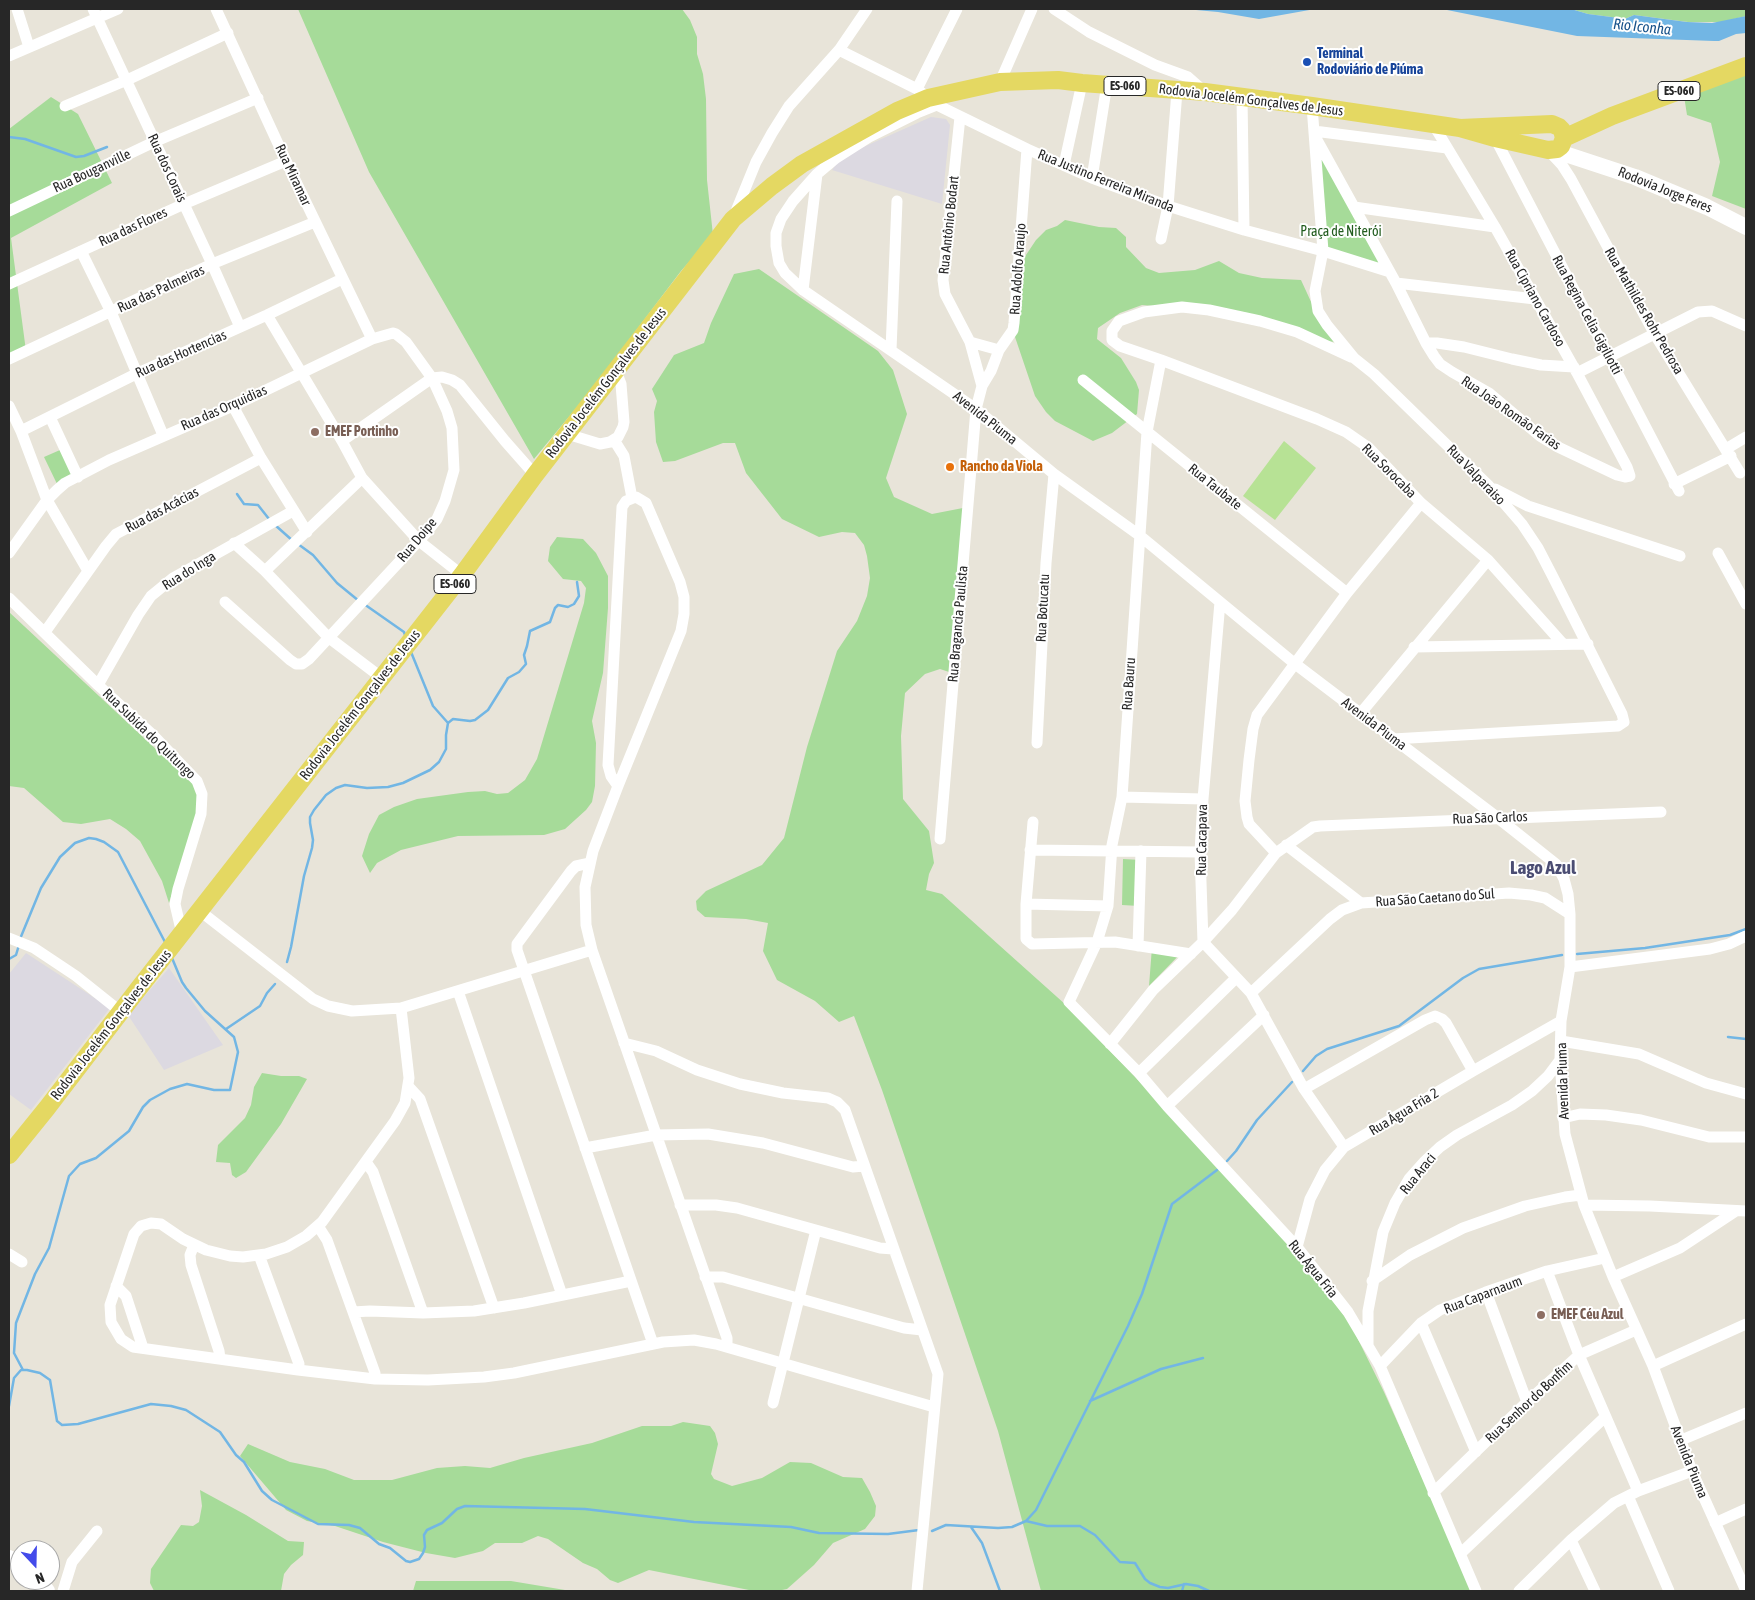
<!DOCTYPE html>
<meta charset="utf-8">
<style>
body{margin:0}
#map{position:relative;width:1755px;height:1600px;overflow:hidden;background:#e8e4d9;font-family:"Asap Condensed",sans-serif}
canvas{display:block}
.frame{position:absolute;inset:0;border:10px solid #272727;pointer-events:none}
.north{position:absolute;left:10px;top:1540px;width:50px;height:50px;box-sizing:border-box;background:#fff;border:1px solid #a9a9a9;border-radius:50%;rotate:159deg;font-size:14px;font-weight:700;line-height:20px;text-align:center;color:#272727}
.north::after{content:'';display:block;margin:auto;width:18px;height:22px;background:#444bea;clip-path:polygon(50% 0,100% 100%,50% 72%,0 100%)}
</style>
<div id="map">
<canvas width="1755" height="1600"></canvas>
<div class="frame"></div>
<div class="north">N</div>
</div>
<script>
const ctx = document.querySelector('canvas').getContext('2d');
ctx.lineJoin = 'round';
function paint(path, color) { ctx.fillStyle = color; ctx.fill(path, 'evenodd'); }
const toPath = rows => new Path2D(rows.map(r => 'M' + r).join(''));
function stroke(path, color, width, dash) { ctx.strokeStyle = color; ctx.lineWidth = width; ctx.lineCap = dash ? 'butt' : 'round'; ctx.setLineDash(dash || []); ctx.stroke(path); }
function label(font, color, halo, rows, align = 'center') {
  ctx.font = font + ' "Asap Condensed",sans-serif'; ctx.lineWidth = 4; ctx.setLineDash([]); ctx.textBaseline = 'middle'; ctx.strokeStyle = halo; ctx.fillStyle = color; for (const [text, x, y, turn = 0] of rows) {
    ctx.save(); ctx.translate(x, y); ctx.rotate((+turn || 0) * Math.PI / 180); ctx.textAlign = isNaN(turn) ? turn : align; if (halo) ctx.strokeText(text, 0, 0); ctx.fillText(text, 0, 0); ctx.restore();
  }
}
paint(toPath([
 [931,117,946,119,950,125,942,204,832,170,841,157],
 [26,953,110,1008,31,1110,9,1094,9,974],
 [169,968,223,1045,164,1070,128,1015]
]), '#dcd9e1');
paint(toPath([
 [298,9,682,9,690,20,697,37,697,54,703,74,706,99,707,180,713,235,681,271,591,390,534,459,369,172],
 [1571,9,1746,9,1746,16,1722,22,1688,22,1634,15,1625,19,1619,18,1588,14],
 [1746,75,1746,209,1712,196,1720,162,1711,123,1687,115,1684,96],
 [51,97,78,114,112,183,11,238,26,351,9,360,9,129],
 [1311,132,1388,270,1321,249],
 [1065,220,1099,227,1116,228,1126,237,1126,247,1146,268,1159,273,1195,270,1219,261,1239,273,1262,278,1301,280,1318,317,1339,342,1317,341,1202,310,1142,305,1120,313,1098,328,1097,339,1121,358,1136,382,1139,390,1137,414,1112,433,1093,441,1055,421,1046,412,1035,396,1015,337,1024,258,1036,240,1046,230,1057,226],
 [759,269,878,351,893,370,907,414,886,478,894,497,932,514,968,507,952,673,940,669,925,674,905,693,901,736,903,799,929,831,934,863,929,874,926,890,942,894,1066,1005,1253,1200,1350,1323,1384,1392,1473,1591,1041,1591,998,1431,882,1090,854,1016,839,1022,815,1001,777,980,763,951,768,923,746,919,705,917,697,910,696,901,706,891,762,865,784,838,807,747,837,651,857,621,867,596,870,578,867,556,864,545,855,533,842,532,819,537,782,519,746,473,735,443,723,443,675,461,663,462,656,442,654,412,657,401,652,389,674,355,704,343,711,323,734,274],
 [60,450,75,478,58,486,44,457],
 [557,537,583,539,596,553,608,576,608,608,603,673,592,721,596,743,595,786,592,802,586,810,565,829,544,835,458,836,401,850,377,863,370,873,362,856,369,834,379,815,394,807,417,799,468,792,485,791,497,794,508,793,525,780,537,759,584,603,586,588,581,581,563,579,548,561,550,547],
 [9,612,204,794,169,903,162,881,140,841,126,829,110,819,81,824,63,822,24,788,9,786],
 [1123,859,1141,860,1139,906,1122,905],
 [1152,947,1185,949,1149,986],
 [262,1073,281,1076,299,1076,307,1079,281,1124,246,1172,236,1178,232,1175,230,1163,216,1162,218,1145,245,1118,251,1105,254,1087],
 [683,1422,710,1426,715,1433,718,1444,711,1474,714,1479,732,1486,762,1478,790,1462,811,1463,843,1477,862,1478,870,1492,876,1506,875,1516,865,1529,833,1543,814,1565,787,1589,777,1591,754,1591,649,1570,618,1583,610,1580,597,1569,583,1563,548,1539,538,1536,522,1543,495,1543,483,1551,455,1558,426,1553,383,1542,335,1526,307,1521,286,1510,240,1456,248,1444,290,1462,325,1469,354,1480,392,1480,437,1468,465,1466,490,1468,524,1458,592,1443,642,1426,671,1426],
 [200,1490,246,1515,288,1541,304,1542,303,1555,291,1565,284,1574,281,1591,154,1591,150,1583,151,1569,181,1525,193,1526,199,1522,202,1506],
 [416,1581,511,1581,571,1591,413,1591]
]), '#a6db99');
paint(toPath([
 [1284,441,1316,468,1275,520,1243,496]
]), '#b7e295');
paint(toPath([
 [1185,9,1315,9,1259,19,1218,12],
 [1442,9,1571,9,1588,14,1619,18,1625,19,1634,15,1687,22,1712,23,1746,16,1746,33,1736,34,1719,41,1714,41,1577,36]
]), '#72b6e4');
stroke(toPath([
 [9,137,25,139,76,157,84,156,107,147],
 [237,494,244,504,258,505,269,519],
 [275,525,293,541],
 [298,544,313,555,337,583,359,601],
 [364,604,404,632,405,635],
 [411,652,433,706,448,723],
 [20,939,41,888,60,857,75,843,89,838,96,839,104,842,118,852,166,944],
 [1577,954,1645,948,1730,935,1746,929],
 [9,959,16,955,19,945],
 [287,962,291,947,304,876,312,848,313,840,310,823,310,817,314,810,326,795,336,788,345,785,367,788,388,787,403,783,430,770,439,762,446,749,446,735,448,723,453,719,470,721,475,720,488,710,508,678,519,672,526,664,524,655,527,646,530,631,550,622,555,608,558,605,568,607,574,604,579,596,577,582],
 [226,1029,260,1006,267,993,275,984],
 [1728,1037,1746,1039],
 [1303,1071,1316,1056,1327,1049,1399,1026,1463,978,1479,969,1562,955],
 [1227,1161,1236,1151,1257,1120,1292,1082],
 [23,1370,14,1353,16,1323,35,1274,49,1248,69,1176,80,1164,96,1158,129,1131,143,1107,150,1100,170,1089,187,1084,214,1090,230,1090,238,1052,234,1037,205,1011,186,988,182,982,172,958],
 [1090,1401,1161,1369,1203,1358],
 [9,1406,14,1378,21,1370,27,1370,40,1373,50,1380,57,1421,62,1425,78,1424,151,1404,171,1406,186,1410,220,1432,236,1455,244,1462,262,1491,272,1500,318,1524,349,1525,360,1528,379,1544,390,1548,406,1561,410,1562,419,1559,423,1553,425,1547,424,1535,427,1530,442,1523,457,1509,465,1506,585,1509,694,1522,791,1527,819,1533,888,1534,919,1530],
 [1026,1521,1047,1526,1080,1526,1095,1535,1120,1562,1135,1563,1145,1579,1150,1583,1160,1587,1168,1588,1186,1584,1198,1586,1209,1591],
 [971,1527,982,1543,1000,1591],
 [932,1531,946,1525,998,1528,1012,1527,1026,1521,1036,1510,1128,1326,1142,1294,1172,1204,1217,1170],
 [1182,1591,1184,1584]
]), '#72b6e4', 2.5);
stroke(toPath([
 [17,9,29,47],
 [93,9,212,264,240,327],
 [216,9,286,161,372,339],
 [1054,9,1089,32,1155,65,1188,77,1205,92],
 [839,50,917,89,937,105,1027,149,1092,178,1168,206,1244,230,1323,251,1390,272],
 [9,56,118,9],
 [1000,82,1032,9],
 [917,89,957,9],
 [1242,97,1244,230],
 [937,105,917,113,869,137,836,158,817,174,793,201,781,219,776,233,776,246,779,263,785,273,803,290,976,409,1054,474,1139,535,1294,663,1498,818,1556,864,1564,879,1568,894,1570,914,1570,967,1561,1021,1560,1060,1565,1134,1584,1205,1613,1277,1653,1366,1692,1471,1746,1591],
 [65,106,127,80,228,33],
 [1312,106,1323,251,1315,291,1318,311,1327,325,1354,358,1374,374,1489,486,1522,524,1538,548,1553,577,1622,714,1624,722,1618,726,1393,739],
 [960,117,943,280,945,294,970,342,982,386],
 [1314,131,1447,148],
 [1495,138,1679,491],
 [1317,140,1396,283,1426,343,1434,356,1440,364,1452,372,1489,393,1540,436,1558,447,1617,475,1625,477,1630,476,1627,467,1577,373,1495,227,1433,124],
 [1548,150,1562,165,1571,179,1654,333,1740,473],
 [1064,165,1082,83],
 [1092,178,1107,84],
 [1354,207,1495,227],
 [9,211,154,142,258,98],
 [734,216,756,162,772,133,789,106,839,50,867,9],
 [1161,239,1168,206,1177,91],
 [81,251,111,312,163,435],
 [1396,283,1535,299],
 [9,284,184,204,286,161],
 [803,290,817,174],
 [267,315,342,441,362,478,419,541,462,575],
 [970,342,999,350],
 [1426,343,1437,343,1464,347,1512,359,1541,365,1574,367],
 [891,350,897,201],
 [1351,357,1297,332,1260,321,1209,310,1182,307,1144,312,1119,321,1112,331,1112,340,1120,346,1161,360,1317,419,1346,432,1369,448,1421,503,1488,560,1563,644],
 [9,359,212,264,315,222],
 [1161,360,1147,432,1122,797,1112,845,1108,906,1097,942,1069,1002,1139,1073,1167,1106,1297,1247,1348,1312,1380,1366,1476,1591],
 [1577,373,1698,312,1712,311,1746,326],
 [1083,380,1347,593],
 [9,406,21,431,47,500,88,571],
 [233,406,261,458,307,532],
 [50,417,78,477],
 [21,431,138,373,267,315,342,279],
 [567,434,600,444,610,442,618,437,623,427,624,422,621,384,616,371],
 [614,440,624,456,632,498],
 [342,441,432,378,442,377,452,380,460,385,505,441,535,475],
 [1726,449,1746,437],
 [1674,484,1731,456],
 [1495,489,1528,506,1680,556],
 [234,543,265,571,328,637,382,678],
 [9,553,47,500,57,490,65,483,109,460,233,406,372,339,393,333,396,334,406,342,432,378,447,411,452,428,454,470,445,501,437,519,426,533,309,659,302,664,296,664,290,660,225,602],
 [1718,553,1746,604],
 [265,571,362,478],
 [9,598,98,685,153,735,197,781,202,794,201,814,178,889,175,904,182,934],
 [45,632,106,546,116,534,261,458],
 [1414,647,1588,644],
 [98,685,138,615,151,596,173,578,293,511],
 [1360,714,1488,560],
 [1037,743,1046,563,1054,474],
 [618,786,611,776,608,765,622,507,626,501,636,497,646,503,680,582,684,597,684,614,681,631,618,786,593,851,585,887,586,925,592,950,727,1338,727,1347],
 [1122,797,1203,799],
 [1033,822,1026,904,1026,939,1032,944,1115,942,1191,954],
 [940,839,976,409,982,386,991,371,999,350,1013,330,1014,323,1027,149],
 [1286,845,1361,903,1509,893,1531,895,1545,898,1570,914],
 [1030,850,1200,852],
 [1276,853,1249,824,1247,817,1245,801,1249,760,1253,729,1257,715,1347,593,1421,503],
 [590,863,576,866,571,871,517,944,517,950,653,1344],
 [1026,904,1108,906],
 [200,911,313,999,328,1006,352,1011,401,1008,592,950],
 [9,938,34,948,76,976,121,1012],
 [1138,946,1141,851],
 [1570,967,1710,949,1729,944,1746,936],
 [458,991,562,1295],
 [1251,993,1330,919,1342,910,1361,903],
 [401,1008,409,1078,405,1103,395,1121,322,1222,306,1236,287,1247,266,1254,243,1257,230,1256,206,1250,183,1239,161,1224,151,1223,141,1226,134,1234,110,1305,111,1322,121,1339,133,1347,298,1370,375,1379,428,1380,484,1377,514,1373,663,1342,694,1340,716,1344,934,1407],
 [1561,1041,1639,1054,1706,1083,1746,1094],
 [624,1043,656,1051,697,1070,740,1084,783,1093,828,1098,837,1102,845,1110,938,1374,917,1591],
 [1110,1044,1153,990,1203,942,1200,852,1203,799,1220,602],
 [1139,1073,1236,978],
 [408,1086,420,1099,494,1308],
 [1304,1089,1425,1020,1435,1016,1442,1019,1446,1023,1473,1071],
 [1167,1106,1264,1015],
 [1563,1118,1580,1114,1606,1115,1641,1120,1709,1137,1746,1137],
 [1344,1147,1304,1089,1251,993,1203,942,1232,910,1276,853,1313,827,1320,826,1661,812],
 [585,1148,656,1135,708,1134,763,1143,853,1167,864,1166],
 [366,1162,373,1172,423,1313],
 [680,1205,716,1205,737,1208,880,1248,893,1249],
 [1584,1205,1650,1206,1746,1211],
 [318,1226,327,1240,375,1373,375,1379],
 [194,1245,190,1255,191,1265,219,1351,220,1359],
 [1297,1247,1310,1199,1325,1170,1344,1147,1473,1071,1561,1021],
 [9,1254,22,1262],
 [259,1255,299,1364,298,1370],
 [1547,1271,1579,1355,1638,1491],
 [705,1277,723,1277,904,1328,922,1330],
 [1613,1277,1680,1248,1736,1211],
 [1372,1281,1410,1255,1463,1228,1525,1206,1565,1197,1581,1195],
 [116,1286,126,1296,143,1348],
 [1486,1292,1527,1402],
 [353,1312,370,1311,423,1313,474,1311,524,1303,631,1281],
 [1421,1323,1476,1452],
 [1368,1345,1368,1311,1383,1232,1395,1203,1409,1179,1425,1161,1440,1147,1457,1135,1512,1105,1532,1091,1548,1076,1560,1060],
 [1380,1366,1421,1323,1440,1310,1486,1292,1547,1271,1605,1258],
 [1653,1366,1746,1324],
 [773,1403,816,1230],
 [1679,1441,1746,1413],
 [1433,1493,1527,1402,1579,1355,1636,1330],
 [1628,1496,1669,1591],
 [1715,1523,1746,1509],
 [1571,1540,1595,1591],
 [1460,1554,1605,1417],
 [63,1591,72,1562,97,1531],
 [1519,1591,1571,1540,1614,1503,1638,1491,1692,1471]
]), '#fff', 11);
stroke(toPath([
 [1553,150,1635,177,1707,207,1746,227],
 [9,1558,20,1565],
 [37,1580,47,1591]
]), '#fff', 16);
stroke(toPath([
 [1564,138,1612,116,1746,66],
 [9,1155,47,1108,139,988,462,575,535,475,733,219,772,186,802,164,897,111,928,98,1000,82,1058,80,1082,83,1205,92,1312,106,1460,128,1495,138,1548,150,1557,149,1561,146,1564,138,1562,130,1559,127,1552,124,1460,128]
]), '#e4d862', 18);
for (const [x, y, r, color] of [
 [1307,62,5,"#1a4fb4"],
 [315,432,5,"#8d6e63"],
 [950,467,5,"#e8710a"],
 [1541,1315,5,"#8d6e63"]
]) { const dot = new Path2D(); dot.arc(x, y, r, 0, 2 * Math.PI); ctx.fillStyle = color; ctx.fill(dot); stroke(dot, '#fff', 2); }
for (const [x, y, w] of [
 [1125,86,42],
 [1679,91,42],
 [455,584,42]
]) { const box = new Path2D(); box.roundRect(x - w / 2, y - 9.5, w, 19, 4); ctx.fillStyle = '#fff'; ctx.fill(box); stroke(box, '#272727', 1); }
label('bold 12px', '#272727', null, [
 ["ES-060",1125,86],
 ["ES-060",1679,91],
 ["ES-060",455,584]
]);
label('bold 14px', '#164399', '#fff', [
 ["Terminal",1317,54],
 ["Rodoviário de Piúma",1317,70]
], 'left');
label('14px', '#272727', '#fff', [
 ["Rodovia Jocelém Gonçalves de Jesus",1251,100,7],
 ["Rua dos Corais",167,168,65],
 ["Rua Bouganville",92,171,-25],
 ["Rua Miramar",293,175,65],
 ["Rua Justino Ferreira Miranda",1106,181,22],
 ["Rodovia Jorge Feres",1665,190,22],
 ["Rua Antônio Bodart",949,225,-84],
 ["Rua das Flores",133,227,-25],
 ["Rua Adolfo Araujo",1018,269,-86],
 ["Rua das Palmeiras",161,289,-25],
 ["Rua Cipriano Cardoso",1535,298,61],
 ["Rua Mathildes Rohr Pedrosa",1644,311,60],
 ["Rua Regina Celia Gigiliotti",1587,315,62],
 ["Rua das Hortencias",181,354,-24],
 ["Rodovia Jocelém Gonçalves de Jesus",606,383,-52],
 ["Rua das Orquidias",224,408,-24],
 ["Rua João Romão Farias",1511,413,35],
 ["Avenida Piuma",985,418,38],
 ["Rua Sorocaba",1389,471,45],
 ["Rua Valparaiso",1476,475,46],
 ["Rua Taubate",1215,487,39],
 ["Rua das Acácias",162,510,-28],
 ["Rua Doipe",417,540,-50],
 ["Rua do Inga",189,571,-32],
 ["Rua Botucatu",1043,608,-87],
 ["Rua Bragancia Paulista",958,624,-85],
 ["Rua Bauru",1129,684,-86],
 ["Rodovia Jocelém Gonçalves de Jesus",360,705,-52],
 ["Avenida Piuma",1374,724,37],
 ["Rua Subida do Quitungo",149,734,44],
 ["Rua São Carlos",1490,818,-2],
 ["Rua Cacapava",1202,840,-89],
 ["Rua São Caetano do Sul",1435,898,-4],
 ["Rodovia Jocelém Gonçalves de Jesus",111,1025,-52],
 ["Avenida Piuma",1563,1081,-92],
 ["Rua Água Fria 2",1404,1112,-31],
 ["Rua Araci",1418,1174,-51],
 ["Rua Água Fria",1313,1269,51],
 ["Rua Caparnaum",1483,1295,-21],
 ["Rua Senhor do Bonfim",1529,1402,-43],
 ["Avenida Piuma",1689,1462,68]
]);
label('14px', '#225c1e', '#fff', [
 ["Praça de Niterói",1341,232]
]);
label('bold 14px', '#785e54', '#fff', [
 ["EMEF Portinho",325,432],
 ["EMEF Céu Azul",1551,1315]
], 'left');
label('bold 14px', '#c56008', '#fff', [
 ["Rancho da Viola",960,467]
], 'left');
label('italic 15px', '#17528a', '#fff', [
 ["Rio Iconha",1642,27,6]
]);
label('bold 19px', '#4b4d73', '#fff', [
 ["Lago Azul",1543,868]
]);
</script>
